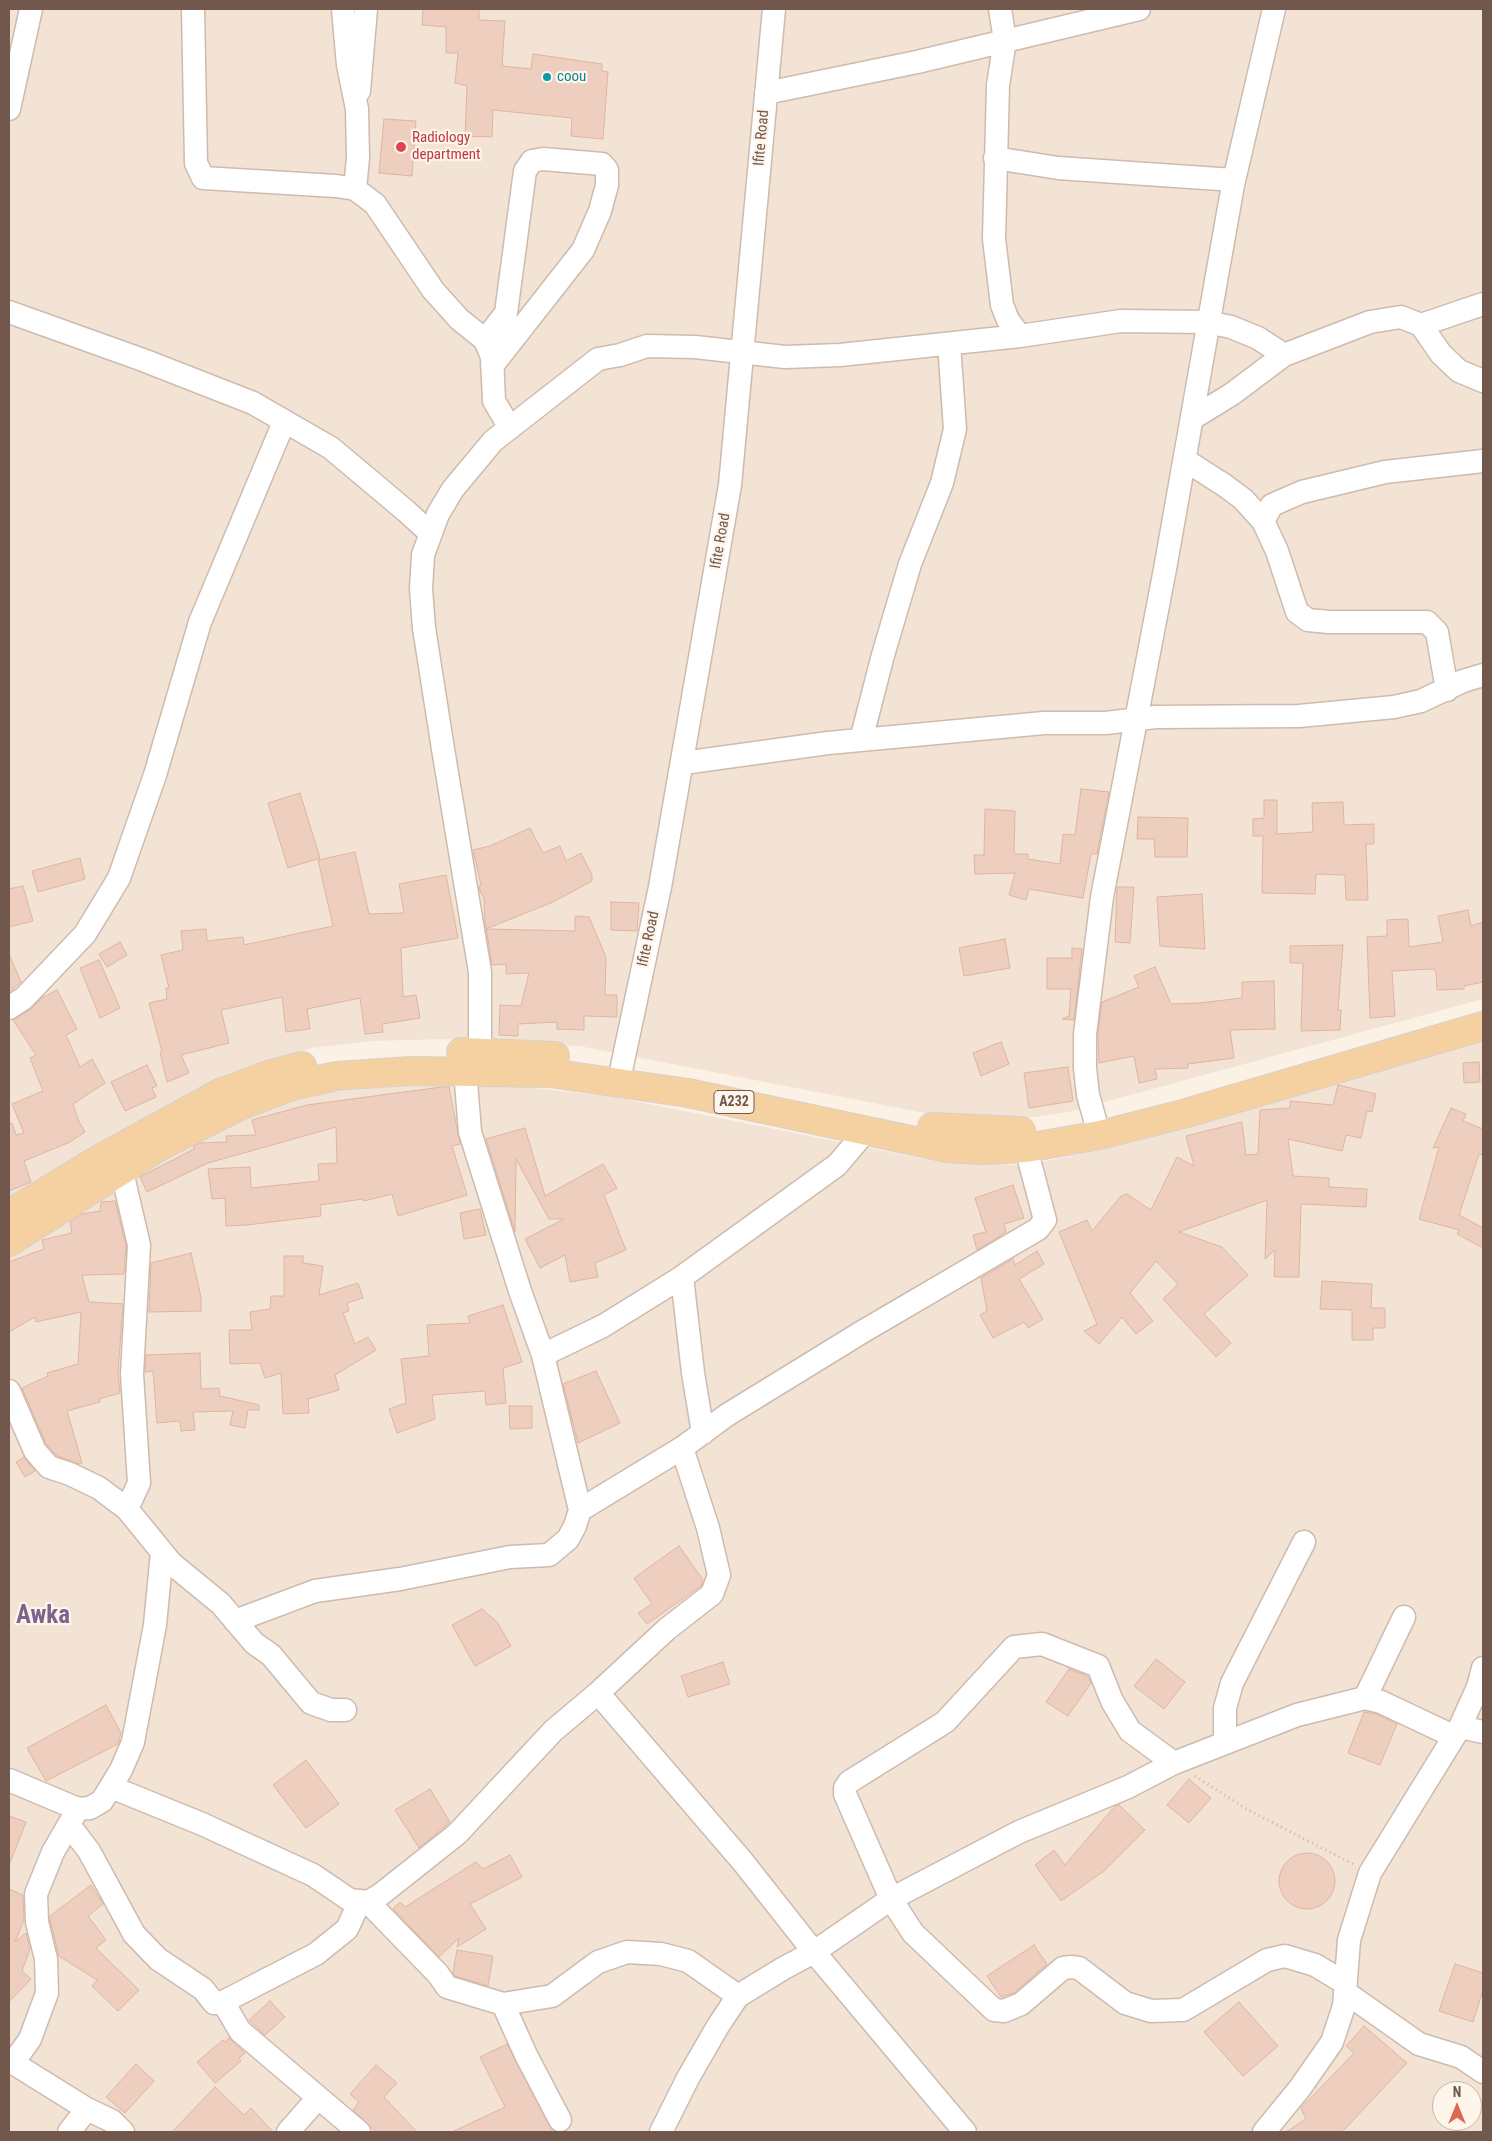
<!DOCTYPE html>
<style>
body{margin:0}
#map{position:relative;width:1492px;height:2141px;overflow:hidden;background:#fbf1e5;font-family:"Roboto Condensed",sans-serif}
canvas{display:block}
.frame{position:absolute;inset:0;border:10px solid #72574c;pointer-events:none}
.north{position:absolute;left:1432px;top:2081px;width:50px;height:50px;box-sizing:border-box;background:#fef5eb;border:1px solid #c6b6ab;border-radius:50%;rotate:0deg;font-size:14px;font-weight:700;line-height:20px;text-align:center;color:#72574c}
.north::after{content:'';display:block;margin:auto;width:18px;height:22px;background:#dc6953;clip-path:polygon(50% 0,100% 100%,50% 72%,0 100%)}
</style>
<div id="map">
<canvas width="1492" height="2141"></canvas>
<div class="frame"></div>
<div class="north">N</div>
</div>
<script>
const ctx = document.querySelector('canvas').getContext('2d');
ctx.lineJoin = 'round';
function paint(path, color) { ctx.fillStyle = color; ctx.fill(path, 'evenodd'); }
const toPath = rows => new Path2D(rows.map(r => 'M' + r).join(''));
function stroke(path, color, width, dash) { ctx.strokeStyle = color; ctx.lineWidth = width; ctx.lineCap = dash ? 'butt' : 'round'; ctx.setLineDash(dash || []); ctx.stroke(path); }
function label(font, color, halo, rows, align = 'center') {
  ctx.font = font + ' "Roboto Condensed",sans-serif'; ctx.lineWidth = 4.5; ctx.setLineDash([]); ctx.textBaseline = 'middle'; ctx.strokeStyle = halo; ctx.fillStyle = color; for (const [text, x, y, turn = 0] of rows) {
    ctx.save(); ctx.translate(x, y); ctx.rotate((+turn || 0) * Math.PI / 180); ctx.textAlign = isNaN(turn) ? turn : align; if (halo) ctx.strokeText(text, 0, 0); ctx.fillText(text, 0, 0); ctx.restore();
  }
}
paint(toPath([
 [9,9,1483,9,1483,999,1068,1112,1014,1120,951,1118,579,1046,447,1039,370,1041,312,1048,226,1074,162,1108,9,1204],
 [1483,1039,1483,2132,9,2132,9,1254,182,1147,237,1120,282,1103,324,1093,451,1082,501,1084,614,1097,925,1159,1014,1165,1046,1161,1123,1145],
 [1442,2091,1472,2091,1472,2121,1442,2121]
]), '#f2e3d4');
const building = toPath([
 [423,9,479,9,479,20,505,21,502,66,531,69,533,54,602,64,602,71,608,72,603,139,571,136,572,118,493,110,492,137,465,136,467,86,455,83,458,53,446,53,446,27,422,25,423,9],
 [384,119,416,121,412,176,379,173,384,119],
 [1081,789,1109,792,1097,854,1091,854,1083,898,1029,889,1026,900,1009,895,1015,873,975,874,974,855,984,855,985,809,1015,811,1014,854,1028,854,1028,859,1060,864,1063,834,1075,835,1081,789],
 [300,793,320,858,288,868,268,803,300,793],
 [1264,800,1277,800,1277,834,1313,832,1312,803,1343,802,1344,825,1374,824,1374,844,1366,844,1368,900,1346,900,1345,875,1316,874,1315,894,1262,893,1263,836,1253,836,1253,819,1264,818,1264,800],
 [1138,817,1188,818,1187,857,1155,857,1154,839,1137,839,1138,817],
 [530,828,543,853,560,846,566,861,581,853,592,875,592,881,553,902,486,929,575,931,575,916,589,917,606,957,605,995,617,995,617,1017,584,1016,584,1030,557,1029,557,1022,518,1024,518,1036,499,1035,500,1005,521,1006,529,973,506,974,506,964,492,965,485,921,484,898,480,891,479,886,481,885,473,850,490,846,530,828],
 [355,852,369,914,404,913,399,884,446,875,458,938,401,948,403,997,416,995,420,1018,382,1024,383,1032,365,1034,360,998,307,1009,310,1029,286,1032,282,997,221,1010,229,1043,181,1055,189,1073,167,1082,160,1053,162,1052,149,1003,167,999,166,988,169,988,161,955,183,950,181,931,206,929,207,941,243,937,244,945,333,926,318,860,355,852],
 [80,858,85,879,38,892,32,871,80,858],
 [23,886,33,921,9,927,9,889,23,886],
 [1117,887,1134,887,1130,943,1115,942,1117,887],
 [1202,894,1205,949,1160,946,1157,897,1202,894],
 [611,902,639,903,637,931,611,930,611,902],
 [1468,910,1471,926,1483,922,1483,982,1464,986,1464,989,1437,990,1436,971,1433,969,1392,971,1395,1016,1370,1018,1367,937,1387,936,1387,920,1408,919,1409,947,1443,942,1438,916,1468,910],
 [1005,939,1010,968,964,976,959,948,1005,939],
 [120,942,127,955,107,967,99,954,120,942],
 [1343,945,1338,1010,1341,1010,1340,1030,1301,1031,1303,963,1290,963,1290,946,1343,945],
 [1072,948,1082,949,1074,1020,1062,1019,1069,1016,1071,989,1047,989,1047,958,1072,958,1072,948],
 [9,954,21,982,9,992,9,954],
 [99,960,120,1008,100,1018,80,968,99,960],
 [1155,967,1171,1004,1199,1003,1242,998,1242,982,1274,981,1275,1029,1230,1030,1234,1058,1188,1064,1188,1068,1155,1069,1157,1079,1139,1083,1134,1056,1099,1063,1098,1035,1102,1002,1139,987,1134,976,1155,967],
 [57,990,77,1029,66,1035,80,1067,92,1059,105,1083,73,1104,79,1122,85,1132,70,1142,24,1161,31,1182,9,1191,9,1124,12,1123,16,1135,24,1133,12,1104,43,1091,30,1058,36,1055,13,1020,31,1009,42,998,57,990],
 [1001,1042,1009,1064,981,1076,973,1053,1001,1042],
 [1479,1062,1480,1082,1464,1083,1463,1063,1479,1062],
 [147,1065,157,1086,152,1088,156,1097,125,1111,111,1082,147,1065],
 [1068,1067,1073,1101,1029,1108,1024,1073,1068,1067],
 [1338,1085,1376,1094,1372,1112,1367,1111,1361,1138,1346,1135,1342,1151,1288,1139,1293,1176,1329,1178,1329,1187,1367,1189,1366,1207,1301,1204,1299,1277,1274,1277,1275,1250,1265,1259,1267,1200,1179,1232,1222,1247,1248,1275,1204,1314,1231,1343,1216,1357,1163,1299,1178,1284,1156,1261,1130,1293,1153,1321,1136,1334,1122,1317,1099,1344,1084,1331,1097,1324,1059,1232,1087,1220,1092,1231,1121,1196,1127,1194,1151,1210,1177,1157,1194,1166,1186,1136,1242,1122,1246,1155,1258,1154,1260,1110,1290,1108,1290,1101,1333,1105,1338,1085],
 [442,1087,449,1087,460,1144,452,1146,467,1195,398,1216,392,1194,364,1201,363,1199,320,1205,321,1216,247,1225,226,1226,225,1198,212,1199,208,1169,250,1167,251,1188,319,1181,318,1164,337,1163,336,1127,208,1163,147,1192,140,1177,194,1149,194,1146,200,1143,227,1142,226,1136,256,1135,252,1120,307,1105,442,1087],
 [1451,1108,1466,1114,1463,1121,1483,1129,1483,1155,1479,1154,1459,1215,1483,1228,1483,1248,1457,1234,1459,1230,1419,1219,1439,1147,1433,1148,1451,1108],
 [525,1128,545,1196,603,1164,617,1188,604,1195,626,1250,595,1263,598,1277,570,1282,565,1255,540,1268,525,1239,564,1219,549,1219,516,1159,515,1232,486,1139,525,1128],
 [1013,1185,1024,1218,1004,1224,1006,1232,977,1250,973,1235,986,1232,975,1198,1013,1185],
 [115,1201,126,1246,124,1274,82,1275,89,1302,123,1304,118,1372,120,1393,99,1399,100,1402,67,1411,82,1463,79,1464,57,1456,46,1444,22,1388,48,1376,47,1373,78,1364,81,1312,36,1322,35,1317,9,1332,9,1262,44,1249,42,1240,72,1233,70,1222,82,1214,100,1211,101,1202,115,1201],
 [480,1209,486,1235,464,1239,460,1213,480,1209],
 [1037,1251,1044,1264,1019,1279,1043,1319,1028,1328,1024,1322,993,1338,980,1315,987,1311,981,1278,1013,1259,1015,1265,1037,1251],
 [191,1253,201,1297,201,1311,149,1312,151,1263,191,1253],
 [284,1256,303,1256,303,1263,323,1266,319,1295,358,1283,363,1298,347,1303,349,1311,343,1313,355,1344,368,1337,376,1350,335,1375,339,1390,308,1399,309,1413,283,1414,281,1373,265,1378,260,1363,230,1364,229,1330,252,1330,250,1312,270,1309,271,1296,284,1296,284,1256],
 [1322,1281,1372,1284,1371,1308,1385,1308,1385,1328,1373,1328,1373,1340,1352,1340,1352,1310,1320,1309,1322,1281],
 [503,1305,522,1362,503,1368,506,1403,486,1405,485,1391,432,1395,435,1419,397,1433,389,1409,406,1403,401,1359,429,1356,427,1325,470,1323,468,1316,503,1305],
 [200,1353,201,1389,219,1388,220,1396,259,1405,259,1410,248,1410,245,1428,230,1425,233,1411,193,1412,195,1430,181,1431,180,1421,157,1423,153,1371,145,1372,146,1355,200,1353],
 [596,1371,620,1423,578,1443,563,1384,596,1371],
 [509,1406,532,1406,532,1428,510,1429,509,1406],
 [24,1457,35,1471,25,1477,16,1462,24,1457],
 [679,1546,703,1580,701,1586,647,1624,638,1613,652,1604,634,1578,679,1546],
 [482,1609,497,1622,511,1646,475,1666,452,1625,482,1609],
 [1156,1659,1185,1682,1164,1709,1134,1686,1156,1659],
 [723,1662,730,1684,688,1697,681,1676,723,1662],
 [1069,1669,1082,1674,1089,1678,1091,1683,1068,1716,1046,1702,1069,1669],
 [106,1705,121,1733,118,1744,46,1781,27,1748,106,1705],
 [1364,1712,1377,1714,1397,1724,1380,1765,1348,1753,1364,1712],
 [306,1760,339,1804,306,1828,273,1785,306,1760],
 [1189,1779,1211,1798,1189,1823,1167,1805,1189,1779],
 [430,1789,450,1822,419,1848,395,1810,430,1789],
 [1119,1805,1145,1830,1104,1871,1061,1901,1035,1865,1054,1850,1065,1865,1115,1806,1119,1805],
 [9,1816,26,1822,10,1863,9,1863,9,1816],
 '1279 1881a28 28 0 1 1 56 0a28 28 0 1 1-56 0Z',
 [510,1855,522,1877,470,1904,486,1929,457,1947,459,1938,439,1957,393,1909,400,1902,405,1907,476,1862,483,1869,510,1855],
 [91,1885,103,1904,88,1916,106,1940,96,1948,139,1990,118,2011,92,1986,97,1980,59,1956,50,1920,50,1916,91,1885],
 [9,1889,23,1895,24,1920,15,1942,26,1933,30,1949,22,1971,31,1979,9,2002,9,1889],
 [1034,1945,1047,1964,1014,1993,1001,1997,987,1976,1034,1945],
 [457,1950,493,1956,488,1986,455,1976,453,1972,457,1950],
 [1455,1964,1483,1973,1483,1990,1473,2022,1439,2011,1455,1964],
 [270,2001,285,2017,265,2035,249,2020,270,2001],
 [1239,2002,1278,2046,1243,2076,1204,2032,1239,2002],
 [1364,2026,1407,2063,1342,2132,1286,2132,1306,2119,1301,2108,1354,2053,1346,2046,1364,2026],
 [229,2038,245,2053,239,2058,241,2061,215,2083,197,2062,223,2040,225,2042,229,2038],
 [507,2044,553,2132,452,2132,505,2107,480,2057,507,2044],
 [136,2064,154,2081,125,2113,106,2097,136,2064],
 [376,2065,397,2083,384,2097,417,2132,376,2132,353,2110,359,2102,350,2094,376,2065],
 [215,2087,244,2115,251,2108,273,2132,172,2132,215,2087]
]);
paint(building, '#eecfbf');
stroke(building, '#e0b5a0', 1);
const minor = toPath([
 [193,9,196,163,203,178,336,186,355,189,375,204,433,290,459,319,485,340,492,357,494,401,510,428],
 [343,9,348,65,357,109,358,158,355,189],
 [1000,9,1005,40,998,85,994,239,1002,305,1008,320,1020,336],
 [359,91,366,9],
 [766,93,917,62,1139,9],
 [9,109,31,9],
 [995,158,1058,168,1234,180],
 [9,312,143,360,253,403,331,448,406,511,430,533],
 [1421,325,1483,304],
 [485,340,506,313,525,171,532,161,543,159,602,164,607,170,607,185,600,211,583,250,492,366],
 [1193,418,1232,394,1284,355,1370,322,1401,317,1421,325,1441,354,1459,371,1483,381],
 [1185,460,1224,485,1243,499,1263,521,1277,551,1297,612,1308,620,1329,622,1427,622,1437,632,1447,690],
 [1263,521,1272,505,1302,492,1385,472,1483,461],
 [861,740,883,655,910,564,942,483,955,429,949,344],
 [683,763,828,743,1044,723,1106,723,1155,717,1299,716,1394,707,1421,701,1463,681,1483,675],
 [9,1008,24,998,85,934,119,878,155,775,200,622,284,422],
 [622,1066,660,887,730,485,774,9],
 [480,1070,480,972,443,749,424,628,421,589,423,555,438,514,453,489,493,441,598,359,620,355,647,346,695,347,785,357,840,355,1020,336,1121,321,1207,322,1231,327,1258,338,1284,355],
 [1095,1120,1088,1095,1085,1068,1085,1034,1102,897,1165,569,1233,185,1274,9],
 [122,1172,139,1245,132,1374,139,1483,127,1509],
 [543,1355,603,1326,682,1277],
 [9,1391,35,1451,49,1467,70,1474,99,1488,127,1509,171,1563,221,1604,254,1643,271,1655,311,1703,331,1710,345,1710],
 [703,1433,693,1373,682,1277,837,1165,865,1132],
 [580,1510,682,1448,727,1415,862,1332,1038,1229,1045,1220,1026,1148],
 [235,1621,315,1591,400,1579,510,1557,549,1555,568,1539,575,1526,580,1510,543,1355,520,1291,470,1132,465,1070,466,1055],
 [598,1693,743,1862,814,1952,965,2132],
 [1365,1698,1404,1617],
 [1460,1727,1483,1732],
 [1225,1743,1225,1708,1232,1683,1304,1542],
 [1174,1763,1130,1731,1112,1701,1098,1666,1042,1644,1014,1647,945,1722,849,1782,845,1788,845,1794,891,1899,913,1933,994,2010,1004,2011,1021,2004,1063,1968,1071,1967,1079,1968,1125,2003,1151,2011,1183,2010,1267,1960,1285,1956,1315,1965,1345,1983],
 [9,1780,78,1809,90,1808,102,1801,121,1770,133,1742,155,1625,162,1552],
 [111,1787,202,1824,313,1875,350,1900,368,1902,380,1895,457,1834,553,1731,598,1693,667,1629,712,1594,719,1575,708,1528,682,1448],
 [69,1825,89,1851,134,1934,158,1959,203,1989,214,2003,223,2002,316,1954,347,1929,359,1903],
 [368,1902,438,1974,447,1987,503,2004,552,1996,598,1962,627,1952,661,1954,688,1961,738,1996],
 [1345,1992,1419,2044,1461,2057,1483,2072],
 [223,2002,240,2031,359,2132],
 [503,2004,526,2055,560,2120],
 [9,2063,13,2063,87,2109,112,2121,123,2132],
 [13,2063,30,2039,47,1993,46,1959,37,1922,36,1894,53,1852,75,1814],
 [69,2132,87,2109],
 [288,2132,317,2099],
 [661,2132,688,2078,718,2026,738,1996,784,1968,814,1952,891,1899,1019,1832,1128,1787,1174,1763,1297,1715,1365,1698,1381,1702,1453,1736],
 [1264,2132,1300,2088,1332,2042,1344,2006,1349,1940,1370,1873,1460,1727,1478,1687,1483,1668]
]);
const major = toPath([
 [461,1052,555,1056],
 [932,1127,1021,1131],
 [9,1214,96,1161,222,1092,271,1074,302,1066],
 [9,1242,160,1146,239,1106,295,1085,337,1076,410,1071,550,1073,688,1093,948,1148,980,1150,1026,1148,1100,1135,1183,1114,1483,1026]
]);
stroke(minor, '#cebbaf', 25);
stroke(major, '#d8d0cd', 30);
stroke(toPath([
 [1195,1776,1248,1810,1353,1864]
]), '#d3b2a2', 3, [1, 4]);
stroke(minor, '#fff', 22);
stroke(major, '#f5d1a2', 28);
for (const [x, y, r, color] of [
 [547,77,5,"#0f9aa8"],
 [401,147,6,"#e0444e"]
]) { const dot = new Path2D(); dot.arc(x, y, r, 0, 2 * Math.PI); ctx.fillStyle = color; ctx.fill(dot); stroke(dot, '#fef5eb', 2); }
for (const [x, y, w] of [
 [734,1102,40]
]) { const box = new Path2D(); box.roundRect(x - w / 2, y - 11.5, w, 23, 4); ctx.fillStyle = '#fef5eb'; ctx.fill(box); stroke(box, '#72574c', 1); }
label('bold 14px', '#72574c', null, [
 ["A232",734,1102]
]);
label('15px', '#0d838f', '#fef5eb', [
 ["coou",557,77]
], 'left');
label('15px', '#be3a42', '#fef5eb', [
 ["Radiology",412,138],
 ["department",412,155]
], 'left');
label('15px', '#72574c', '#fef5eb', [
 ["Ifite Road",762,138,-85],
 ["Ifite Road",721,541,-80],
 ["Ifite Road",649,939,-78]
]);
label('bold 25px', '#7d648e', '#fef5eb', [
 ["Awka",43,1617]
]);
</script>
